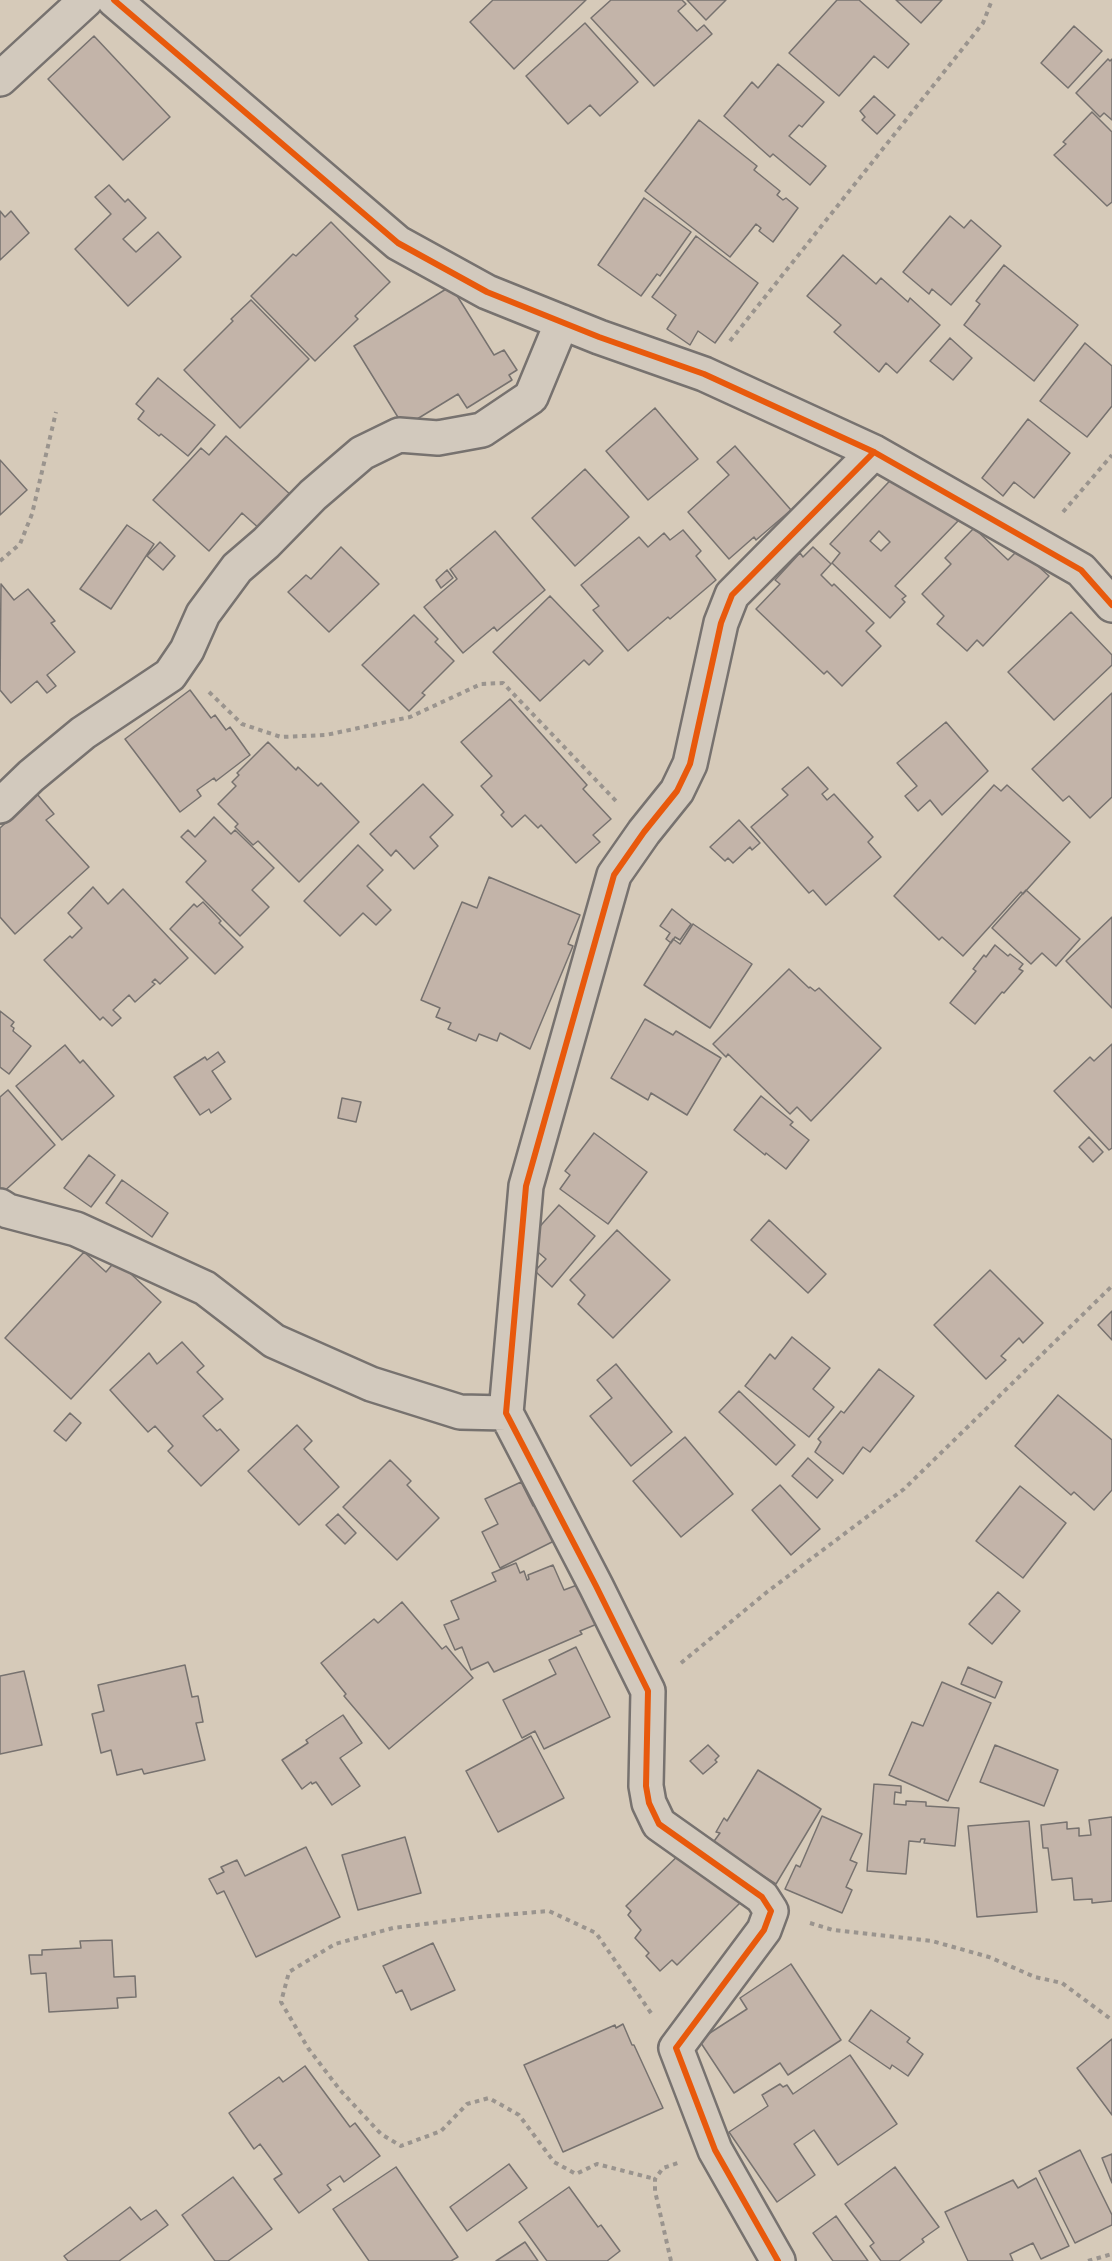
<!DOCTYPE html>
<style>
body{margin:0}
canvas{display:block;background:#d6cab9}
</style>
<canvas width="1112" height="2261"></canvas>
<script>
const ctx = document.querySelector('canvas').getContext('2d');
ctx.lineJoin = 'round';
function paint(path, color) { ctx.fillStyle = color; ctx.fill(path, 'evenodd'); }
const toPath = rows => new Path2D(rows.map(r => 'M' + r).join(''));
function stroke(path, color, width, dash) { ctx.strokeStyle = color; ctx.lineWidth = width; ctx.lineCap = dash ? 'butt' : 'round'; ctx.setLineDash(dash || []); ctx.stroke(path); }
const building = toPath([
 [493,0,586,0,514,69,470,22,493,0],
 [611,0,682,0,686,4,678,11,697,31,704,25,712,34,654,86,591,18,611,0],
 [687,0,726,0,706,20,687,0],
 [837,0,859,0,909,44,888,68,874,56,839,96,789,53,837,0],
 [896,0,942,0,921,23,896,0],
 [585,23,638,82,600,116,590,105,568,124,526,76,585,23],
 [1074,26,1102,51,1068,88,1041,63,1074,26],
 [94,36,170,117,123,160,48,79,94,36],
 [1108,59,1110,61,1112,59,1112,120,1104,113,1100,117,1076,93,1108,59],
 [778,64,824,102,802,127,799,125,789,136,826,166,810,185,773,154,770,157,724,116,752,82,758,88,778,64],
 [874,96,895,115,877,134,862,120,865,117,860,111,874,96],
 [1092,112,1112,132,1112,202,1107,206,1054,155,1066,144,1063,142,1092,112],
 [699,120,757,166,754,170,780,191,777,195,783,200,786,198,798,208,773,242,759,231,761,228,756,224,730,257,645,191,699,120],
 [109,185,125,202,128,199,146,218,123,239,136,252,158,232,181,257,128,306,75,249,111,214,95,197,109,185],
 [644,198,691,232,660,276,657,274,641,296,598,265,644,198],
 [0,211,5,217,11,211,29,233,0,260,0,211],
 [950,216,964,228,971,220,1001,246,951,305,932,289,929,294,903,272,950,216],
 [331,222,390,282,355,316,358,319,315,361,251,296,293,254,296,256,331,222],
 [696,236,758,283,715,343,698,331,690,345,667,329,676,315,652,297,696,236],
 [843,255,876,284,881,278,908,302,910,298,940,325,897,373,886,363,879,372,834,332,841,325,807,296,843,255],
 [1004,265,1078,325,1034,381,964,325,980,304,976,301,1004,265],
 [451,286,494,355,504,350,517,370,509,375,512,380,467,408,458,394,404,427,354,346,451,286],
 [251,300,309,359,240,428,184,370,233,321,231,319,251,300],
 [950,338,972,358,953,380,930,361,950,338],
 [1085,343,1112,366,1112,406,1087,437,1040,401,1085,343],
 [158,378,215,425,188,456,161,434,159,436,138,419,144,411,136,404,158,378],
 [655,408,698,459,648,500,606,451,655,408],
 [1028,419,1070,453,1034,498,1014,482,1003,496,982,478,1028,419],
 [226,436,292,496,261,530,242,513,209,551,153,500,201,448,209,455,226,436],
 [735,446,791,510,756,540,754,537,729,559,688,512,729,475,717,462,735,446],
 [0,460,27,490,0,515,0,460],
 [902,468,958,521,895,586,906,596,902,599,905,602,890,618,832,563,840,553,830,544,902,468],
 [879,531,890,542,881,551,870,541,879,531],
 [585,469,629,517,575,566,532,518,585,469],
 [127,525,154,544,111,609,80,589,127,525],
 [974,528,1008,560,1019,549,1049,576,983,646,977,640,967,651,937,624,944,616,922,594,951,564,945,558,974,528],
 [683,530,701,551,696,556,716,580,670,619,668,617,628,651,593,610,599,606,581,585,639,537,648,547,664,533,670,540,683,530],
 [495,531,545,590,497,631,494,627,463,653,424,607,457,579,450,569,495,531],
 [160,542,175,556,163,570,147,556,160,542],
 [341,547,379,584,329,632,288,592,306,575,311,579,341,547],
 [813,547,831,564,821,575,832,586,834,584,874,623,866,631,881,646,842,686,827,671,824,674,756,609,780,584,775,580,800,553,803,557,813,547],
 [447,570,453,578,441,588,436,580,447,570],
 [1,584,14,600,28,589,55,621,51,623,75,652,47,675,56,686,47,693,37,681,11,703,0,690,1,584],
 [550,596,603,651,589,665,584,660,540,701,493,652,550,596],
 [1071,612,1112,655,1112,665,1054,720,1008,672,1071,612],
 [414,615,438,639,435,642,454,661,422,693,425,695,409,711,362,665,414,615],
 [190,690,211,718,215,715,226,730,230,727,250,755,216,781,214,778,197,790,201,796,180,812,125,739,190,690],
 [1112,693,1112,797,1090,818,1069,796,1063,801,1032,769,1112,693],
 [510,699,587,785,583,789,611,819,593,835,600,842,576,863,541,825,538,828,525,815,512,827,501,815,504,812,481,786,492,776,461,742,510,699],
 [946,722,988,771,942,815,930,800,918,811,905,796,917,786,897,763,946,722],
 [268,742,296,770,298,767,318,786,321,783,359,822,299,882,258,841,253,845,235,827,238,824,218,804,236,786,232,782,239,775,237,773,268,742],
 [808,767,828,789,822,794,827,800,834,794,873,837,868,842,881,857,826,905,813,890,809,893,751,827,788,795,782,789,808,767],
 [423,784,453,815,430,837,438,846,414,869,396,850,391,856,370,834,423,784],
 [994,785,1001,791,1007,785,1070,842,1023,894,1021,892,963,956,942,937,939,940,894,896,994,785],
 [37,794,54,814,46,820,89,867,15,934,0,917,0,828,37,794],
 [214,817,231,834,235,830,274,868,252,890,269,907,240,936,186,882,206,861,181,837,188,830,195,837,214,817],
 [739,820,760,843,752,850,750,847,733,863,728,858,725,861,710,847,739,820],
 [358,845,383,870,367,886,391,910,376,925,363,913,340,936,304,901,358,845],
 [489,877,580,915,568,944,573,946,530,1049,500,1033,497,1041,479,1034,476,1041,448,1029,451,1023,436,1017,440,1008,421,1000,462,902,477,908,489,877],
 [93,887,108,904,123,889,188,958,160,984,155,979,152,982,155,984,135,1002,129,995,113,1010,121,1018,112,1026,103,1017,100,1020,44,960,70,936,72,938,82,928,68,913,93,887],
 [1026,890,1080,939,1056,966,1042,953,1031,964,992,928,1026,890],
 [203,902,221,921,219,923,243,947,215,974,170,929,194,904,197,907,203,902],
 [672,909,691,924,680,940,675,937,671,943,666,939,670,933,660,926,672,909],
 [1112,917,1112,1008,1066,961,1112,917],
 [693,924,752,964,710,1028,644,985,673,939,680,944,693,924],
 [995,945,1008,956,1010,954,1023,964,1019,969,1023,971,1004,993,1002,992,975,1024,950,1003,976,971,973,969,984,955,986,957,995,945],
 [789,969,809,988,810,987,815,991,819,988,881,1048,811,1121,797,1107,790,1114,728,1054,726,1057,713,1044,789,969],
 [0,1011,14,1022,11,1026,14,1028,13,1031,31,1046,9,1074,0,1067,0,1011],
 [645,1019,673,1035,676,1031,721,1058,687,1115,651,1093,648,1100,611,1078,645,1019],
 [1112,1044,1112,1148,1109,1150,1054,1091,1090,1057,1094,1061,1112,1044],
 [65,1045,80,1063,83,1060,114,1096,62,1140,16,1086,65,1045],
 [218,1052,225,1062,212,1071,231,1099,211,1113,209,1109,200,1115,174,1077,205,1057,207,1060,218,1052],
 [8,1090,55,1145,0,1195,0,1097,8,1090],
 [761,1096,793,1122,790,1125,809,1140,786,1169,766,1153,765,1155,734,1130,761,1096],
 [342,1098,361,1102,356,1122,338,1118,342,1098],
 [594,1133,647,1172,608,1224,560,1189,570,1175,565,1171,594,1133],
 [1089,1137,1103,1152,1093,1162,1079,1147,1089,1137],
 [89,1155,115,1175,91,1207,64,1188,89,1155],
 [122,1180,168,1213,152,1237,106,1203,122,1180],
 [559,1205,595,1236,552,1287,535,1271,546,1259,526,1242,559,1205],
 [769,1220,826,1274,808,1293,751,1240,769,1220],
 [617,1230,670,1280,613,1338,578,1304,585,1295,570,1280,617,1230],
 [84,1252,106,1272,116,1260,161,1302,71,1399,5,1338,84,1252],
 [990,1270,1043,1323,1023,1343,1019,1338,1001,1356,1006,1360,986,1379,934,1325,990,1270],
 [1112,1311,1112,1340,1098,1325,1112,1311],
 [792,1337,830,1368,813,1389,834,1407,809,1437,745,1386,770,1354,775,1359,792,1337],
 [182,1342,204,1366,197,1372,223,1399,203,1416,217,1431,220,1429,239,1450,201,1486,168,1451,173,1446,155,1426,148,1432,110,1390,149,1353,157,1364,182,1342],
 [616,1364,672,1432,631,1466,590,1416,612,1398,597,1380,616,1364],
 [879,1369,914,1396,870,1452,863,1447,843,1474,815,1452,821,1442,818,1439,841,1411,844,1413,879,1369],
 [739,1391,795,1445,776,1465,719,1412,739,1391],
 [1058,1395,1112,1440,1112,1490,1094,1510,1074,1492,1071,1495,1015,1446,1058,1395],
 [70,1413,81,1423,66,1441,54,1431,70,1413],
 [297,1425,312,1441,304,1449,339,1487,299,1525,248,1471,297,1425],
 [685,1437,733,1494,681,1537,633,1481,685,1437],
 [808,1458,833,1480,817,1498,792,1476,808,1458],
 [390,1460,411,1481,407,1485,439,1518,397,1560,343,1507,390,1460],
 [521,1482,533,1506,547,1500,564,1536,500,1568,482,1532,498,1524,485,1499,521,1482],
 [780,1485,820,1529,791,1555,752,1510,780,1485],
 [1020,1486,1066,1523,1023,1578,976,1541,1020,1486],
 [338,1514,356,1533,345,1544,326,1525,338,1514],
 [516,1563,520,1573,524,1571,527,1580,529,1579,528,1575,553,1565,564,1590,585,1582,602,1622,580,1631,582,1634,494,1672,488,1662,471,1670,462,1647,455,1650,444,1625,459,1619,451,1601,496,1581,492,1573,516,1563],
 [998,1592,1020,1611,992,1644,969,1624,998,1592],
 [402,1602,442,1649,446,1646,473,1678,389,1749,344,1696,346,1694,321,1663,374,1619,378,1623,402,1602],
 [576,1647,610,1717,544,1749,535,1731,522,1738,503,1700,556,1674,549,1660,576,1647],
 [185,1665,192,1697,198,1696,203,1722,196,1723,205,1760,144,1774,142,1769,117,1775,111,1750,101,1753,92,1714,104,1711,98,1685,185,1665],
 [968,1667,1002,1682,995,1698,961,1684,968,1667],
 [24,1671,42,1745,0,1754,0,1676,24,1671],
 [942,1682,991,1703,948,1801,889,1775,912,1722,923,1726,942,1682],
 [343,1715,362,1743,340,1758,360,1786,332,1805,316,1782,312,1784,311,1782,302,1789,282,1760,308,1743,306,1740,343,1715],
 [531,1736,564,1798,498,1832,466,1771,531,1736],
 [708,1745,719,1756,715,1760,717,1762,703,1774,690,1761,708,1745],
 [995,1745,1058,1770,1044,1806,980,1782,995,1745],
 [758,1770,821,1809,776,1884,712,1844,720,1833,716,1832,724,1818,727,1821,758,1770],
 [874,1784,901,1786,901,1793,895,1792,894,1804,906,1805,906,1801,926,1802,926,1806,959,1808,955,1846,924,1843,925,1839,921,1839,920,1842,909,1841,906,1874,867,1871,874,1784],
 [822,1816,862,1834,850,1860,857,1863,846,1887,852,1890,842,1913,785,1889,796,1865,800,1867,822,1816],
 [1112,1817,1112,1901,1092,1903,1092,1899,1074,1900,1072,1878,1052,1880,1048,1848,1043,1848,1041,1825,1067,1822,1067,1829,1079,1828,1079,1836,1091,1835,1089,1820,1112,1817],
 [1029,1821,1037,1912,977,1917,968,1826,1029,1821],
 [405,1837,421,1893,358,1910,342,1855,405,1837],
 [306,1847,340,1917,256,1957,224,1891,217,1894,209,1879,224,1872,221,1867,237,1860,245,1876,306,1847],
 [686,1848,740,1903,677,1965,672,1960,660,1971,646,1956,649,1953,635,1938,641,1930,628,1915,631,1911,626,1906,686,1848],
 [112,1940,114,1977,135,1976,136,1997,117,1998,118,2008,49,2012,46,1973,31,1974,29,1955,42,1955,42,1950,81,1948,80,1941,112,1940],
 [433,1943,455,1990,411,2010,402,1990,396,1993,383,1966,433,1943],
 [791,1964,841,2040,788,2075,780,2063,734,2093,699,2040,747,2009,740,1998,791,1964],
 [871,2010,910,2038,907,2042,923,2054,908,2076,892,2065,890,2069,849,2041,871,2010],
 [623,2024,632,2045,634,2045,663,2108,563,2152,524,2065,615,2025,616,2028,623,2024],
 [1112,2039,1112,2115,1077,2068,1112,2039],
 [850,2055,897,2124,838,2165,814,2130,794,2144,815,2175,777,2202,729,2132,768,2106,762,2095,780,2084,783,2087,787,2085,793,2094,850,2055],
 [305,2066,350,2127,355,2123,380,2156,344,2182,340,2176,327,2185,331,2190,299,2213,274,2179,282,2174,260,2144,254,2149,229,2113,279,2077,283,2082,305,2066],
 [1080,2150,1112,2215,1112,2225,1075,2243,1039,2171,1080,2150],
 [1112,2154,1112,2183,1102,2158,1112,2154],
 [509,2164,527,2188,467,2231,450,2207,509,2164],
 [396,2167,458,2257,451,2261,369,2261,333,2209,396,2167],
 [895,2167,939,2227,922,2239,924,2242,899,2261,881,2261,870,2246,874,2243,845,2204,895,2167],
 [233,2177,272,2229,228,2261,215,2261,182,2215,233,2177],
 [1036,2178,1069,2246,1041,2259,1033,2243,1010,2254,1013,2261,968,2261,945,2212,1013,2180,1018,2188,1036,2178],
 [569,2187,598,2227,601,2225,620,2251,607,2261,547,2261,519,2222,569,2187],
 [130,2207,141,2220,156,2210,168,2225,119,2261,68,2261,64,2256,130,2207],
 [836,2216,868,2261,833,2261,813,2233,836,2216],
 [525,2242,538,2261,496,2261,525,2242]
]);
paint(building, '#c3b4a9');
stroke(building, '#77726f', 1.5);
const minor = toPath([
 [114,0,398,243,487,292,599,337,704,374,874,452,1081,570,1112,605],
 [0,79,86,0],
 [0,806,31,776,83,733,170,675,187,650,203,614,237,568,266,543,313,495,362,453,399,435,438,438,482,430,531,397,562,322],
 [0,1206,8,1211,76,1229,205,1288,274,1341,371,1384,460,1412,506,1413],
 [778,2261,715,2150,676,2048,764,1930,771,1911,762,1897,659,1824,649,1803,646,1786,648,1691,596,1586,506,1413,526,1186,614,875,644,832,677,791,690,764,721,623,732,595,874,452]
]);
stroke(minor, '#77726f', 38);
stroke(toPath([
 [730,341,983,23,992,0],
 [1063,512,1112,455],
 [0,561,20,544,32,514,56,412],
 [209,692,242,724,281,737,326,735,410,717,481,684,503,683,616,801],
 [681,1663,767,1592,904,1489,1112,1286],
 [810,1923,833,1930,932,1941,989,1957,1035,1977,1062,1983,1112,2020],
 [651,2013,596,1933,549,1911,479,1917,393,1928,335,1944,289,1972,281,2002,308,2048,340,2090,381,2134,401,2146,441,2131,467,2104,489,2098,519,2115,554,2162,576,2174,597,2164,655,2179],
 [671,2261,655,2191,655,2179,663,2168,678,2163],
 [1088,2261,1112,2254]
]), '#9a948e', 4, [4.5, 4.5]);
stroke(minor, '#d2c9bd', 33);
stroke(toPath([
 [114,0,398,243,487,292,599,337,704,374,874,452,1081,570,1112,605],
 [778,2261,715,2150,676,2048,764,1930,771,1911,762,1897,659,1824,649,1803,646,1786,648,1691,596,1586,506,1413,526,1186,614,875,644,832,677,791,690,764,721,623,732,595,874,452]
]), '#e8590c', 6);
</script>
